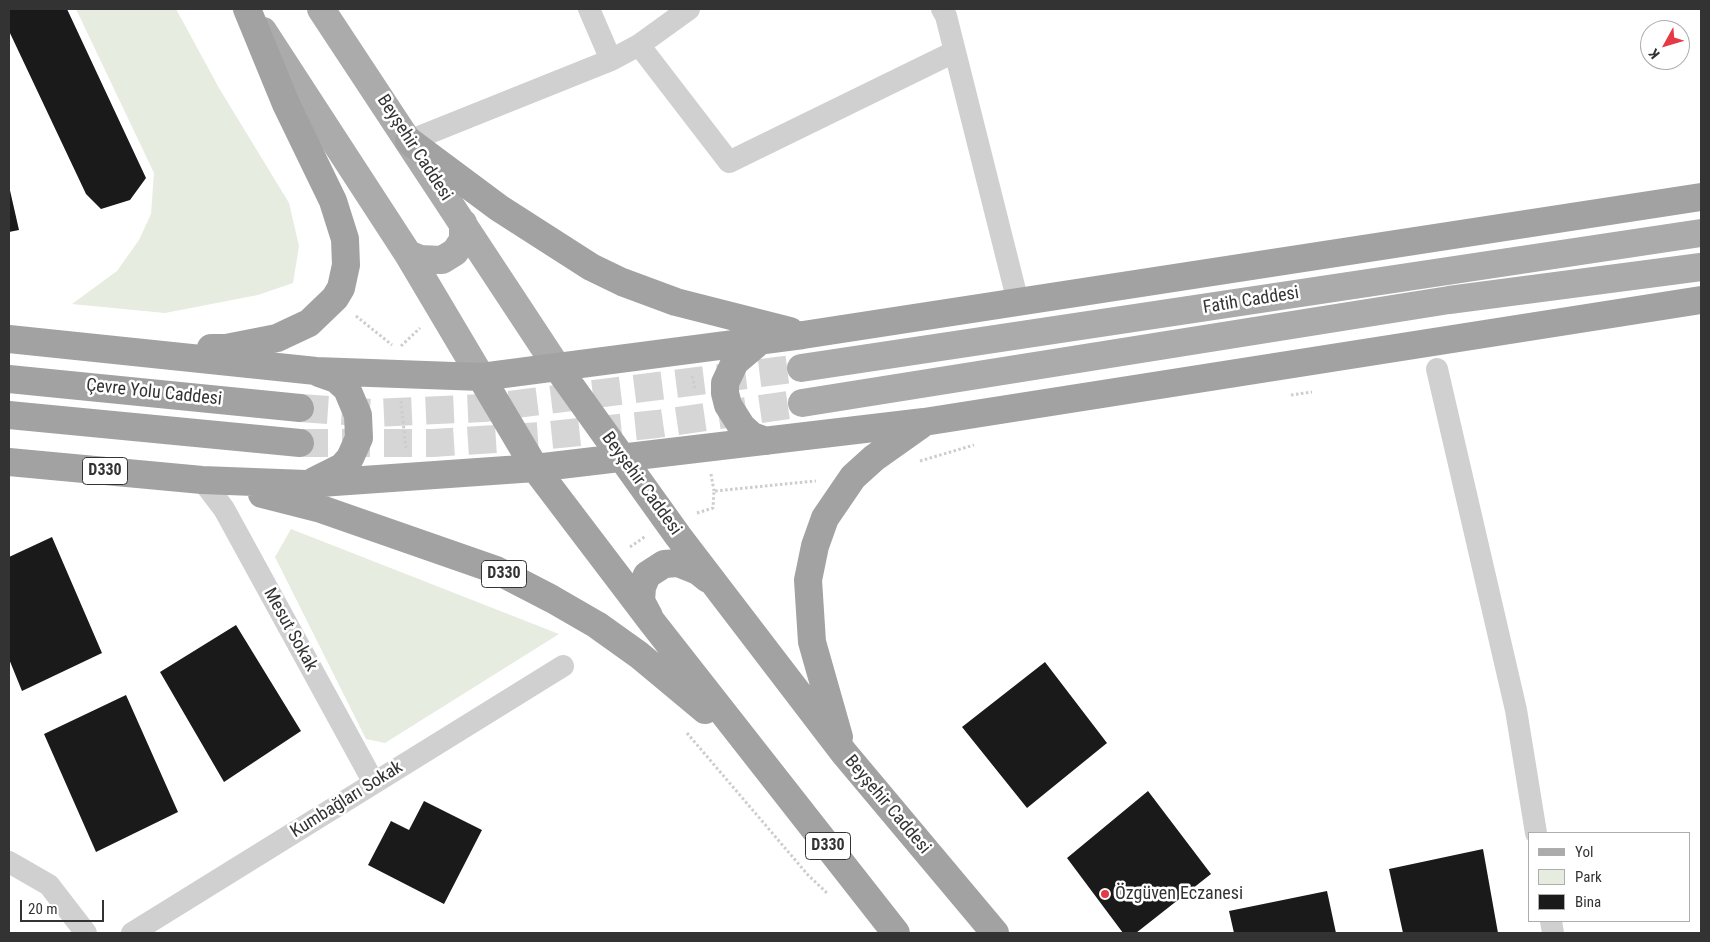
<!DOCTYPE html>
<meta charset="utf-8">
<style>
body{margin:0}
#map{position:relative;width:1710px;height:942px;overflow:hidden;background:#fff;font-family:"Roboto Condensed",sans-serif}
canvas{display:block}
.frame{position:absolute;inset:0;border:10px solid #333;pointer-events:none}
.legend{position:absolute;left:1528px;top:832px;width:162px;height:90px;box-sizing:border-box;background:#fff;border:1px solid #adadad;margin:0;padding:6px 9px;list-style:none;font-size:15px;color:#333}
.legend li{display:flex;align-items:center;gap:10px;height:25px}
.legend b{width:25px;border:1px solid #adadad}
.north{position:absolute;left:1640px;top:20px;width:50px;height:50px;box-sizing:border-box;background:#fff;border:1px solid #adadad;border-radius:50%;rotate:231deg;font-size:14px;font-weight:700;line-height:20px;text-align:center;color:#333}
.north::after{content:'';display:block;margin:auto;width:18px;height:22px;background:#e63946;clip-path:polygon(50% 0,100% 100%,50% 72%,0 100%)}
.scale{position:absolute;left:20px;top:900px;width:84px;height:22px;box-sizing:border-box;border:2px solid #333;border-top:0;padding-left:6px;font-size:15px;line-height:18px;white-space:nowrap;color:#333;-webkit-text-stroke:4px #fff;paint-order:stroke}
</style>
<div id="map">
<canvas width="1710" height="942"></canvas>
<div class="frame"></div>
<ul class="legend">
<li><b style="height:6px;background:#ababab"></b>Yol</li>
<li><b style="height:14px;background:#e6ecdf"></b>Park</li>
<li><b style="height:14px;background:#1a1a1a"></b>Bina</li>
</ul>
<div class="north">K</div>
<div class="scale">20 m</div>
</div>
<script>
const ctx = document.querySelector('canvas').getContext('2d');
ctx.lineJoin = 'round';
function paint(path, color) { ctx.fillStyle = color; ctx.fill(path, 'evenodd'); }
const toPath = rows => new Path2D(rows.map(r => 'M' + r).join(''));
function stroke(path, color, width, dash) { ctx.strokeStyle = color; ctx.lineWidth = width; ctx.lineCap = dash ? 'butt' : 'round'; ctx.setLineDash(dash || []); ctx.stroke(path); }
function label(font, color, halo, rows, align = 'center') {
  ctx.font = font + ' "Roboto Condensed",sans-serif'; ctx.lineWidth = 5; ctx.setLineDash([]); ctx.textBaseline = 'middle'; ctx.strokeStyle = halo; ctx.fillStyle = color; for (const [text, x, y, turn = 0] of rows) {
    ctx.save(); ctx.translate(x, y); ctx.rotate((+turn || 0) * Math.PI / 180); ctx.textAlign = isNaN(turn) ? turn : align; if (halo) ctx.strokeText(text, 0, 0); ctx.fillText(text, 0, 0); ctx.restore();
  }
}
paint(toPath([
 [76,9,176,9,219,88,289,203,299,246,293,283,258,295,165,313,72,304,117,271,139,240,151,214,154,173],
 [291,529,559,634,385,743,366,739,275,557]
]), '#e6ecdf');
paint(toPath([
 [9,9,67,9,146,178,130,200,101,209,86,194,9,31],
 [9,186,19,230,9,232],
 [52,537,102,653,22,691,9,659,9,557],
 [236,625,301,731,224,782,160,672],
 [1045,662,1107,743,1027,808,962,727],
 [126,695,178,812,96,852,44,734],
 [1148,791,1211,874,1136,933,1123,933,1067,858],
 [424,801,482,830,444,904,368,865,391,821,409,830],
 [1483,849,1498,933,1403,933,1389,869],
 [1327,891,1336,933,1234,933,1229,911]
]), '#1a1a1a');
stroke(toPath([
 [300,408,373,413,484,408,801,368],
 [300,443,433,443,541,436,657,424,802,403]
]), '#d6d6d6', 28, [28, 14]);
stroke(toPath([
 [356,316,392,345],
 [401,346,420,328],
 [692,376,695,389],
 [1291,395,1312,392],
 [401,401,406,450],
 [920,461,974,445],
 [711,474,714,491],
 [697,513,713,508,714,491,816,481],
 [630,547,646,536],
 [687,733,808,875,828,894]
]), '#cdcdcd', 3, [2.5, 2.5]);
stroke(toPath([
 [589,9,611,60],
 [942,9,946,16,1018,302],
 [639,45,729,162,954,52],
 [409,141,611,60,639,45,689,9],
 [1437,369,1516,710,1536,833],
 [202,480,224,509,374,783],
 [9,862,49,885,86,933],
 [1551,921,1553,933],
 [132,933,563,666]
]), '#d0d0d0', 22);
stroke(toPath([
 [321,9,557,367],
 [263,31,408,254,481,377],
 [408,254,420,259,442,260,455,252,463,240,463,223],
 [801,368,1701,233],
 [802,403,1449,300,1701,267]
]), '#ababab', 28);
stroke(toPath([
 [409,141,499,208,591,267,622,282,676,302,790,331],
 [9,339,316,371,481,377,803,335,1701,197],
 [761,340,735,362,725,383,725,393,728,405,742,427,752,436,766,441],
 [211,348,226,348,277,338,309,323,335,298,341,288,346,265,345,239,333,201,286,104,247,9],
 [557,367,678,536,844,753,995,933],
 [481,377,535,468,652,622,896,933],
 [9,379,300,408],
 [9,415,300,443],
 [9,462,202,480,306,484,535,468,924,422,1701,300],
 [314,481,342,467,350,458,359,438,358,415,347,389,336,379,319,373],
 [262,494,321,509,496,570,552,599,597,625,639,655,705,710],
 [649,616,641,601,642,587,647,575,664,564,678,563,698,571,708,579],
 [839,737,812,642,808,580,815,546,825,518,853,477,874,458,922,424]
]), '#a2a2a2', 28);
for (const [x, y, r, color] of [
 [1105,894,5,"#e63946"]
]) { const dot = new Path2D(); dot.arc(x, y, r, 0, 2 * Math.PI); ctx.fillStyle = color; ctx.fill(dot); stroke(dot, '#fff', 2); }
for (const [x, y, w] of [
 [105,471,45],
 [504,574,45],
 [828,846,45]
]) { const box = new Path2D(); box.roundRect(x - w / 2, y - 13.5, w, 27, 4); ctx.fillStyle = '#fff'; ctx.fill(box); stroke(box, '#333', 1); }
label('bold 16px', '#333', null, [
 ["D330",105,471],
 ["D330",504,574],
 ["D330",828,846]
]);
label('18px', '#333', '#fff', [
 ["Beyşehir Caddesi",414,148,57],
 ["Fatih Caddesi",1251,301,-9],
 ["Çevre Yolu Caddesi",154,393,6],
 ["Beyşehir Caddesi",641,484,54],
 ["Mesut Sokak",290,630,61],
 ["Kumbağları Sokak",347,800,-32],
 ["Beyşehir Caddesi",887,805,50]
]);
label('18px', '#333', '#fff', [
 ["Özgüven Eczanesi",1115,894]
], 'left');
</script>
